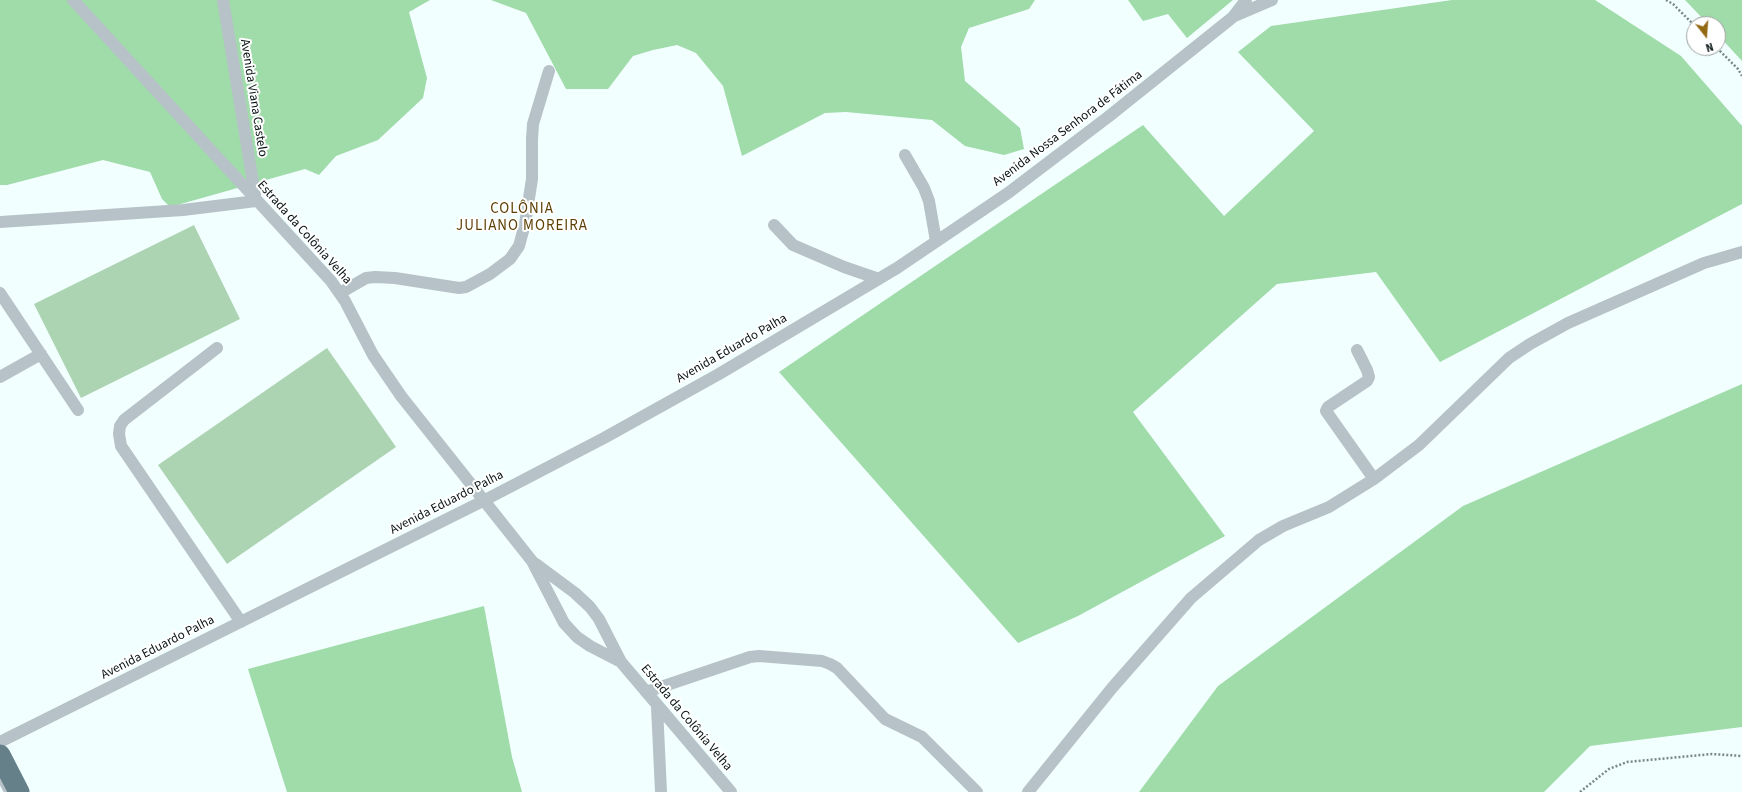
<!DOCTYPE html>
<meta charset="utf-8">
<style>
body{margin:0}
#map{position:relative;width:1742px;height:792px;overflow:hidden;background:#f2ffff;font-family:"Source Sans 3",sans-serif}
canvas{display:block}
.north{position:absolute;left:1686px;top:16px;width:40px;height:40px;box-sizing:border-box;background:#fff;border:1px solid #9ca0a0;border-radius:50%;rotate:163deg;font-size:11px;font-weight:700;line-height:16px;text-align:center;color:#071212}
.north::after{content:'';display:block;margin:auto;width:14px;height:18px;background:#946914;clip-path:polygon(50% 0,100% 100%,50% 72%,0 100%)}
</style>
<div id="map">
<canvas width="1742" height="792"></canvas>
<div class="north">N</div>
</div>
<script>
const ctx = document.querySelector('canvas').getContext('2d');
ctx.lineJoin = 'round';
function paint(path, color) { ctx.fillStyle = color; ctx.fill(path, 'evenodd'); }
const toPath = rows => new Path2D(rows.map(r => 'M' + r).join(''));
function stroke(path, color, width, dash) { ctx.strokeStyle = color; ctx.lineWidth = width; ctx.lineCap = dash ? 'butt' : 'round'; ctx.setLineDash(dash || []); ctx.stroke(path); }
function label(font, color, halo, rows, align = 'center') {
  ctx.font = font + ' "Source Sans 3",sans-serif'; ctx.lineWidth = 4; ctx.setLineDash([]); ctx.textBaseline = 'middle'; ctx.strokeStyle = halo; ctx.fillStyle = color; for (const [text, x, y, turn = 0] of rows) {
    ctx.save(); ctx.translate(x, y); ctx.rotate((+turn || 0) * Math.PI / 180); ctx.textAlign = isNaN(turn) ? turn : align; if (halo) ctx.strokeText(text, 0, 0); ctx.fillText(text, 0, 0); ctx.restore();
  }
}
paint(toPath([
 [194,225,240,319,81,398,34,304],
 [327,348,396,447,227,564,158,465]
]), '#acd3b2');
paint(toPath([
 [0,0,430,0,409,12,427,78,423,98,378,140,336,156,319,175,305,169,170,207,162,199,150,172,103,160,7,185,0,185],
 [491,0,1035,0,1029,9,969,28,961,47,965,81,1020,128,1024,149,1004,155,965,146,932,120,846,112,825,113,742,156,723,86,696,53,677,45,653,50,633,56,608,89,566,89,526,13],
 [1128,0,1233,0,1187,38,1168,14,1143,21],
 [1452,0,1595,0,1681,56,1742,126,1742,204,1440,362,1376,272,1277,284,1133,412,1225,536,1078,616,1018,643,779,372,1143,125,1224,216,1314,131,1238,52,1271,26],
 [1685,0,1742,0,1742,61,1718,35,1718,24,1708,24],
 [1742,384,1742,727,1590,746,1544,792,1139,792,1218,686,1463,506],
 [484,606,512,757,522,792,287,792,248,669]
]), '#a0dbaa');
stroke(toPath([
 [1666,0,1673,4,1694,25],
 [1717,48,1738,69,1742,76],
 [1580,792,1609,769,1627,762,1712,754,1742,756]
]), '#7c8888', 2.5, [2, 2]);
stroke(toPath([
 [0,779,7,792]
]), '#b6c2c7', 6);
stroke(toPath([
 [73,0,331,281,345,301,373,355,401,396,532,561,564,623,577,637,590,646,621,662],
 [1237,15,1272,0],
 [905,155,924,188,929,201,936,241],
 [0,222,183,210,256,201,223,0],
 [774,225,793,245,844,267,879,279],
 [0,293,78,410],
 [340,293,366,278,375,277,395,278,459,288,466,287,490,274,510,259,519,246,525,224,532,179,532,139,533,124,549,71],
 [217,348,124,420,120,426,119,434,121,446,241,622],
 [1357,350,1367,370,1369,377,1367,381,1328,407,1326,411,1374,479],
 [0,377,41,354],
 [536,564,575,593,590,607,599,619,621,662,731,792],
 [646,692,750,657,759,656,822,661,830,664,837,668,885,719,922,737,977,792],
 [657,707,661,792],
 [0,742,483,501,604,438,719,374,897,268,1008,193,1108,117,1233,17,1246,0],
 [1028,792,1112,688,1191,598,1259,540,1283,526,1329,507,1374,479,1419,445,1509,358,1530,344,1568,323,1704,263,1742,252]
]), '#b6c2c7', 12);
stroke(toPath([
 [0,755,19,792]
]), '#66808a', 21);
label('13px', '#071212', '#fff', [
 ["Avenida Viana Castelo",253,98,81],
 ["Avenida Nossa Senhora de Fátima",1068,129,-37],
 ["Estrada da Colônia Velha",304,233,48],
 ["Avenida Eduardo Palha",732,349,-30],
 ["Avenida Eduardo Palha",447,503,-27],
 ["Avenida Eduardo Palha",158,648,-27],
 ["Estrada da Colônia Velha",686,718,50]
]);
ctx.letterSpacing = '1px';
label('15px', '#5d3f03', '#fff', [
 ["COLÔNIA",522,210],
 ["JULIANO MOREIRA",522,227]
]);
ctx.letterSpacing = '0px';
</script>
